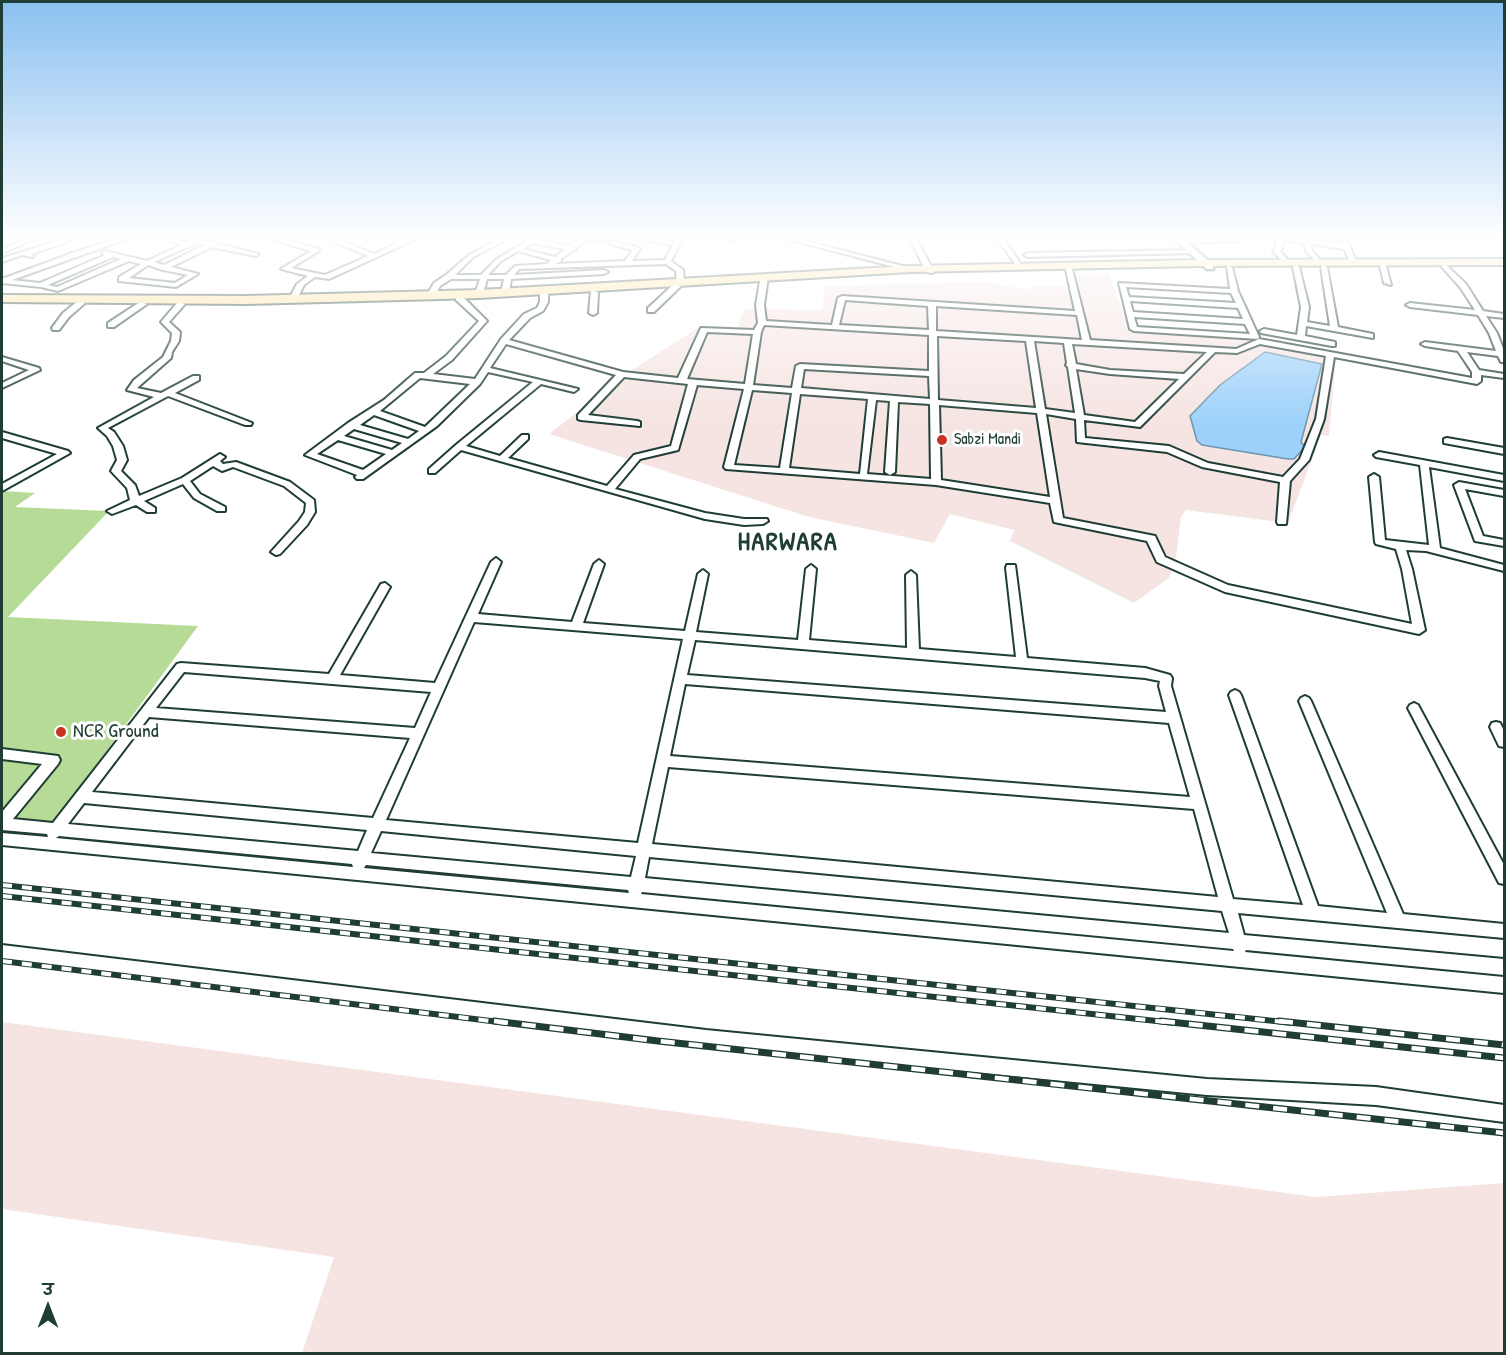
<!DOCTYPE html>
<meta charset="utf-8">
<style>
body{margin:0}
#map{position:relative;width:1506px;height:1355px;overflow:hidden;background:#fff;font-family:"Patrick Hand","Playpen Sans Deva",sans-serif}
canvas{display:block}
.frame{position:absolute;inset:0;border:3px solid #1f3d34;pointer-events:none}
.north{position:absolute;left:18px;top:1277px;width:60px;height:60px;-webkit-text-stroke:4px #fff;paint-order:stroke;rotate:0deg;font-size:16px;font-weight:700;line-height:24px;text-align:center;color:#1f3d34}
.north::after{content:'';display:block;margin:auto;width:21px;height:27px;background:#1f3d34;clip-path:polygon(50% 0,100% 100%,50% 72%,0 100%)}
</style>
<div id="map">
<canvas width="1506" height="1355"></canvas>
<div class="frame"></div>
<div class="north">उ</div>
</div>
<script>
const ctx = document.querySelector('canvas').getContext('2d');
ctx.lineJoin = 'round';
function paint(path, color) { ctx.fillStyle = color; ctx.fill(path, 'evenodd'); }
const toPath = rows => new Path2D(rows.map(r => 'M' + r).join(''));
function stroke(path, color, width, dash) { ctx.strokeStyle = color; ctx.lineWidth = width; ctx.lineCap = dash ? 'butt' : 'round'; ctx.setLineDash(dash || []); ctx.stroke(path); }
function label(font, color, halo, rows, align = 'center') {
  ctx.font = font + ' "Patrick Hand",sans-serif'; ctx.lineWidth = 6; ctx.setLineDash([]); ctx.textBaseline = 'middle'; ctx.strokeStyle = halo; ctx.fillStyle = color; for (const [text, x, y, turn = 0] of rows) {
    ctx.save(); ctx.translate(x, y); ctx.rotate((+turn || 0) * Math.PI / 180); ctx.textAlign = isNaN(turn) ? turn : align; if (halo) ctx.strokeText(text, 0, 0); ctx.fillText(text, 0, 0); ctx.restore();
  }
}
paint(toPath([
 [1065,273,1109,273,1130,331,1264,340,1264,345,1336,358,1329,436,1321,435,1288,523,1186,510,1181,517,1176,557,1169,578,1134,603,1010,541,1014,530,950,514,934,543,809,517,549,434,632,370,701,326,738,327,744,309,823,310,824,286,984,282,1028,290,1028,287,1068,286],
 [2,1022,1316,1197,1504,1183,1504,1353,302,1353,334,1257,2,1209]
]), '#f5e4e2');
paint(toPath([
 [2,491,35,493,15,507,109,511,8,617,198,626,40,842,2,839]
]), '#b6db96');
const water = toPath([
 [1265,352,1322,364,1301,442,1305,447,1294,459,1288,459,1202,445,1197,441,1190,416,1220,385,1265,352]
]);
paint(water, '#9dd1fb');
stroke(water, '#6b96ab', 1.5);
const minor = toPath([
 [34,236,42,236,2,253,2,249,34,236],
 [75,236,84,236,31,254,34,256,33,257,22,255,2,262,2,258,75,236],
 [126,236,135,236,12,280,40,283,105,255,102,253,105,251,147,261,181,245,160,236,168,236,186,243,202,236,210,236,203,240,259,254,256,256,212,247,171,267,198,274,176,287,119,281,119,277,141,264,129,261,58,291,41,287,2,283,2,279,78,251,126,236],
 [197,243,205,245,164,265,154,262,197,243],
 [113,257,121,259,57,287,48,285,113,257],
 [148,265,163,270,188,275,175,283,129,278,148,265],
 [260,236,270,236,319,249,319,251,291,268,325,275,368,256,332,241,332,239,349,236,340,240,374,254,398,243,383,236,391,236,404,241,415,236,423,236,329,279,315,277,304,285,297,299,293,301,289,299,297,284,308,276,281,269,311,251,260,236],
 [505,236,513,236,473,257,455,275,481,275,497,259,536,236,543,236,538,240,569,246,578,240,565,236,640,236,675,242,678,236,684,236,671,261,683,270,684,282,677,284,676,271,666,264,519,269,514,275,604,270,608,272,604,274,511,279,509,293,505,295,501,293,504,279,487,279,483,294,479,296,475,294,480,279,451,279,440,286,434,297,428,297,427,295,434,283,446,275,469,255,505,236],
 [630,238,673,245,665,260,632,261,640,249,639,248,612,241,610,242,610,244,633,250,625,261,555,264,561,261,561,259,572,251,575,250,576,248,585,241,630,238],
 [532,243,565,249,555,257,523,249,532,243],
 [518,251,551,260,547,264,515,266,506,275,488,275,501,261,518,251],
 [716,236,741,236,733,240,716,236],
 [776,236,786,236,914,269,910,271,776,236],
 [909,236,915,236,934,272,932,273,926,272,909,236],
 [996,236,1002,236,1022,266,1021,267,1017,267,996,236],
 [1277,236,1303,239,1303,236,1309,236,1310,240,1343,244,1340,236,1346,236,1356,262,1351,263,1344,249,1311,244,1312,251,1323,263,1318,264,1306,251,1304,243,1283,240,1282,248,1280,251,1290,263,1285,264,1273,251,1276,248,1277,236],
 [1237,238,1240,240,1239,241,1179,243,1176,241,1179,239,1237,238],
 [1193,250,1196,252,1195,253,1027,257,1024,255,1027,253,1193,250],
 [1068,263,1071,265,1090,340,1236,349,1259,339,1472,378,1472,372,1458,351,1425,346,1421,344,1425,342,1496,351,1489,333,1478,315,1410,307,1406,305,1410,303,1475,310,1460,287,1441,266,1446,265,1466,284,1483,311,1504,314,1504,318,1486,316,1497,333,1504,351,1504,362,1501,362,1498,356,1467,352,1479,370,1504,374,1504,378,1481,375,1481,381,1477,384,1334,357,1324,419,1309,460,1290,481,1286,524,1278,524,1277,522,1280,482,1202,467,1167,452,1077,442,1076,419,1046,414,1063,518,1155,536,1165,557,1228,585,1412,624,1402,569,1396,549,1376,544,1375,542,1369,477,1374,474,1379,477,1385,540,1429,545,1420,465,1376,457,1374,455,1379,452,1504,475,1504,481,1429,467,1440,548,1504,565,1504,571,1426,551,1406,550,1412,569,1425,630,1419,634,1225,592,1157,562,1147,541,1054,522,1050,503,936,485,726,469,724,467,744,389,697,385,678,450,640,459,615,489,705,513,744,519,767,519,768,521,763,524,744,525,705,519,461,450,435,473,429,473,429,469,456,445,533,382,488,372,480,384,437,426,363,479,357,479,355,477,357,475,305,455,348,423,384,400,415,373,424,373,446,356,479,321,456,300,456,296,462,296,487,321,452,360,433,374,475,379,501,339,524,314,537,308,540,302,540,294,544,292,548,294,548,302,543,311,530,318,509,340,623,372,678,378,701,328,754,330,758,323,756,305,761,275,768,277,764,305,766,321,832,325,838,298,842,296,1075,311,1065,265,1068,263],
 [845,300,928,306,929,330,839,325,845,300],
 [936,306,1077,315,1082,340,936,331,936,306],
 [764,325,929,335,929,371,800,364,796,366,792,388,753,385,761,332,764,325],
 [707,332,753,334,745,384,687,379,707,332],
 [937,336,1026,341,1036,408,938,400,937,336],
 [1034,341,1064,343,1067,363,1066,365,1068,367,1075,413,1045,409,1034,341],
 [506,344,616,375,578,415,578,419,581,420,640,426,640,422,637,421,588,415,624,377,688,384,671,446,634,455,607,486,508,458,528,439,528,435,522,435,500,456,466,446,541,384,574,392,578,389,490,368,506,344],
 [1072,344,1207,352,1184,374,1110,370,1076,364,1072,344],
 [1260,344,1326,356,1316,419,1300,459,1283,477,1208,463,1169,446,1085,438,1084,420,1140,427,1215,352,1237,353,1260,344],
 [804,369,929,376,930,399,801,388,804,369],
 [1076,369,1110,374,1179,379,1135,422,1084,415,1076,369],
 [420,378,470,384,425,427,380,411,420,378],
 [752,390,792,393,780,468,734,465,752,390],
 [800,394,868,399,860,474,789,468,800,394],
 [876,400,890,401,885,472,890,475,895,472,898,402,930,404,931,479,867,474,876,400],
 [939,405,1037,413,1050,497,941,480,939,405],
 [374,415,419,431,408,439,360,425,374,415],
 [354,429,402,443,392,450,344,436,354,429],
 [338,440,386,454,363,470,317,454,338,440],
 [1383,264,1386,266,1391,285,1384,283,1380,266,1383,264],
 [1296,265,1299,267,1309,307,1307,322,1330,326,1321,267,1324,265,1327,267,1338,327,1373,334,1373,338,1306,326,1305,336,1335,342,1335,346,1332,346,1261,333,1260,331,1264,329,1297,335,1301,307,1293,267,1296,265],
 [1227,266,1232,267,1238,291,1259,337,1258,339,1134,331,1130,329,1119,283,1230,289,1227,266],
 [1126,287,1231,293,1236,303,1129,297,1126,287],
 [1130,301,1238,308,1243,319,1133,312,1130,301],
 [1134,317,1245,324,1250,334,1137,327,1134,317],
 [674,284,681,286,654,312,648,312,648,308,674,284],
 [591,290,598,292,597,313,593,315,589,313,591,290],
 [78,301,85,303,69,317,59,330,53,330,52,328,63,313,78,301],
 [140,302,147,304,114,327,108,327,108,323,140,302],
 [178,302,185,304,169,322,180,332,179,341,172,352,171,358,137,388,161,393,193,376,199,376,199,380,175,393,252,423,251,425,245,425,168,396,108,428,114,432,123,446,127,460,121,471,135,485,139,496,182,478,220,454,225,457,220,461,223,464,236,462,290,482,314,500,315,512,307,525,280,554,276,555,271,552,299,521,305,512,306,503,284,486,233,467,222,471,213,466,190,481,200,494,225,507,225,511,217,511,194,498,183,484,144,501,155,508,155,512,147,512,136,505,112,514,107,511,130,500,127,488,111,471,117,460,113,446,107,436,98,428,154,397,127,390,134,380,163,357,171,341,172,333,161,322,178,302],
 [2,357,39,368,40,370,2,388,2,383,29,370,2,361,2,357],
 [2,432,68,451,70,453,2,491,2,484,57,454,2,438,2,432],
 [1447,438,1504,448,1504,454,1444,443,1444,439,1447,438],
 [1459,482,1504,490,1504,496,1465,489,1483,536,1504,540,1504,546,1475,541,1454,485,1459,482],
 [496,558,501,562,478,614,572,622,594,564,599,560,604,564,583,623,685,631,698,574,703,570,708,574,696,632,798,640,806,569,811,565,816,569,809,640,907,648,906,575,911,571,916,575,919,649,1016,657,1006,568,1007,565,1015,565,1027,658,1145,668,1170,675,1172,678,1171,686,1233,899,1303,905,1229,695,1231,692,1235,690,1239,692,1241,695,1318,906,1387,913,1299,701,1301,698,1305,696,1309,698,1311,701,1403,914,1504,924,1504,938,1238,913,1244,935,1504,959,1504,975,1246,950,1245,952,1504,977,1504,993,2,845,2,833,48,837,47,834,2,830,2,812,42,764,2,759,2,749,58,756,60,760,58,764,13,819,53,823,177,664,181,663,329,674,381,584,385,583,390,587,340,675,435,683,491,562,496,558],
 [474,622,683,639,638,843,386,820,474,622],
 [695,640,1145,678,1160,681,1159,686,1166,712,687,675,695,640],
 [184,672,431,692,415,728,156,708,184,672],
 [685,684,1169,723,1190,797,670,756,685,684],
 [149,717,410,738,373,818,92,792,149,717],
 [668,767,1194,809,1218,897,652,844,668,767],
 [84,803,367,830,358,851,68,824,84,803],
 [381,831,636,856,631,877,371,853,381,831],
 [59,836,352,864,353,867,56,838,59,836],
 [649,857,1222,911,1229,933,645,878,649,857],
 [366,865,628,890,629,893,364,868,366,865],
 [642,892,1233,949,1234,951,641,894,642,892],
 [1414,703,1418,705,1504,865,1504,884,1499,883,1408,708,1410,705,1414,703],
 [1496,722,1500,723,1504,731,1504,747,1499,746,1490,727,1492,723,1496,722],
 [2,945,706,1030,1207,1079,1376,1087,1504,1105,1504,1122,1376,1105,1207,1095,706,1046,2,961,2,945]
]);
const tertiary = toPath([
 [1171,236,1180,236,1213,265,1213,269,1207,269,1171,236]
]);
const trunk = toPath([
 [1504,259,1504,265,1198,266,910,272,479,298,247,304,2,302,2,295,247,296,479,290,910,266,1198,260,1504,259]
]);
stroke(minor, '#1f3d34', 4);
stroke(tertiary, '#1f3d34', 5);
stroke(trunk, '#1f3d34', 4);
paint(minor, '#fff');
paint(tertiary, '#fff');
paint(trunk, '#fbdf96');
const railFar1 = toPath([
 [2,885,1293,1023],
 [2,896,1175,1023],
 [2,961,507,1023]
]);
const rail = toPath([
 [494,1021,658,1041,1504,1133],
 [1161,1021,1504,1058],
 [1279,1021,1504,1045]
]);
stroke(railFar1, '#1f3d34', 6);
stroke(rail, '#1f3d34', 7);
stroke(railFar1, '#fff', 4, [10]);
stroke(rail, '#fff', 4.5, [14]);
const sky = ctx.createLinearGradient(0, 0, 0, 425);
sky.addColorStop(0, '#8ac0f0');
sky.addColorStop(0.56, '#fff');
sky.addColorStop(1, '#ffffff00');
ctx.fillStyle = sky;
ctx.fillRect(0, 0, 1506, 425);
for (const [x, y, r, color] of [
 [942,440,6,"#c8321e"],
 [61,732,6,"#c8321e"]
]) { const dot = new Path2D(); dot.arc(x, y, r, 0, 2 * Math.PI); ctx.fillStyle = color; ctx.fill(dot); stroke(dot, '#fff', 2); }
label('16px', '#1f3d34', '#fff', [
 ["Sabzi Mandi",954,440]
], 'left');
label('20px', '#1f3d34', '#fff', [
 ["NCR Ground",73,732]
], 'left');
ctx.letterSpacing = '1.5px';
label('bold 26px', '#1f3d34', '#fff', [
 ["HARWARA",788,543]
]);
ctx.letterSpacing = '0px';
</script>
